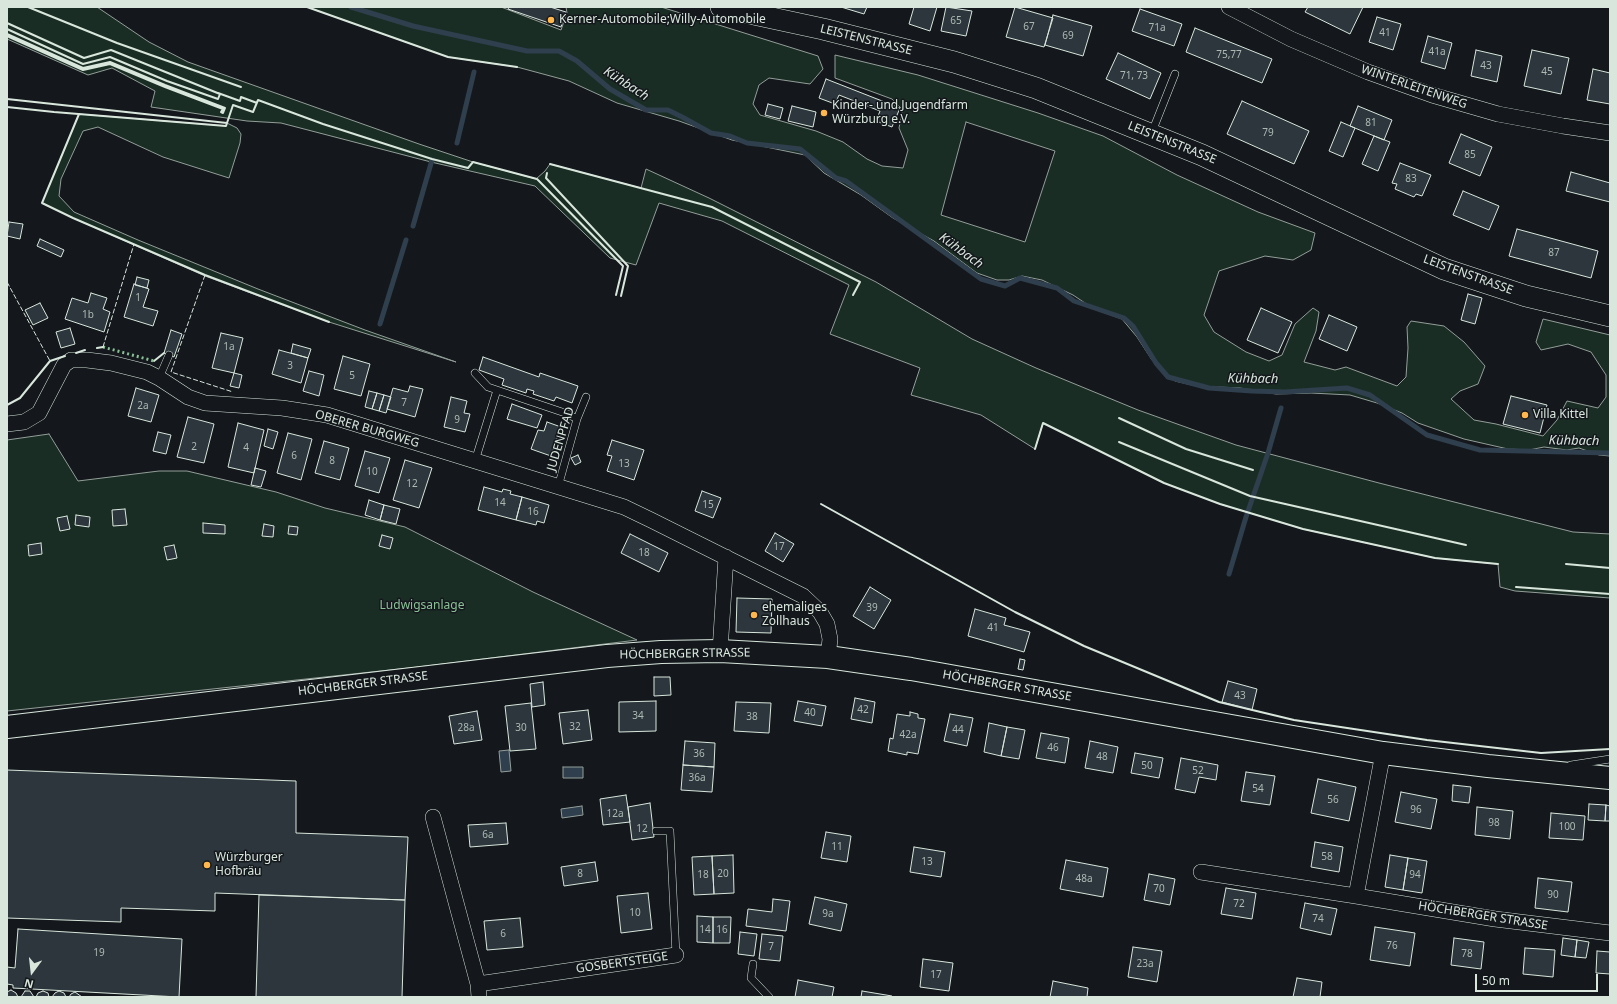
<!DOCTYPE html>
<meta charset="utf-8">
<style>
body{margin:0}
#map{position:relative;width:1617px;height:1004px;overflow:hidden;background:#14181c;font-family:"Noto Sans",sans-serif}
canvas{display:block}
.frame{position:absolute;inset:0;border:8px solid #d8e6dc;pointer-events:none}
.north{position:absolute;left:12px;top:952px;width:40px;height:40px;-webkit-text-stroke:3px #14181c;paint-order:stroke;rotate:195deg;font-size:11px;font-weight:700;line-height:16px;text-align:center;color:#d8e6dc}
.north::after{content:'';display:block;margin:auto;width:14px;height:18px;background:#d8e6dc;clip-path:polygon(50% 0,100% 100%,50% 72%,0 100%)}
.scale{position:absolute;left:1475px;top:974px;width:123px;height:18px;box-sizing:border-box;border:2px solid #d8e6dc;border-top:0;padding-left:5px;font-size:12px;line-height:14px;white-space:nowrap;color:#d8e6dc;-webkit-text-stroke:3px #14181c;paint-order:stroke}
</style>
<div id="map">
<canvas width="1617" height="1004"></canvas>
<div class="frame"></div>
<div class="north">N</div>
<div class="scale">50 m</div>
</div>
<script>
const ctx = document.querySelector('canvas').getContext('2d');
ctx.lineJoin = 'round';
function paint(path, color) { ctx.fillStyle = color; ctx.fill(path, 'evenodd'); }
const toPath = rows => new Path2D(rows.map(r => 'M' + r).join(''));
function stroke(path, color, width, dash) { ctx.strokeStyle = color; ctx.lineWidth = width; ctx.lineCap = dash ? 'butt' : 'round'; ctx.setLineDash(dash || []); ctx.stroke(path); }
function label(font, color, halo, rows, align = 'center') {
  ctx.font = font + ' "Noto Sans",sans-serif'; ctx.lineWidth = 3; ctx.setLineDash([]); ctx.textBaseline = 'middle'; ctx.strokeStyle = halo; ctx.fillStyle = color; for (const [text, x, y, turn = 0] of rows) {
    ctx.save(); ctx.translate(x, y); ctx.rotate((+turn || 0) * Math.PI / 180); ctx.textAlign = isNaN(turn) ? turn : align; if (halo) ctx.strokeText(text, 0, 0); ctx.fillText(text, 0, 0); ctx.restore();
  }
}
const green = toPath([
 [7,7,97,7,149,42,188,62,419,144,473,162,536,179,545,171,550,164,641,188,646,169,709,198,876,282,972,339,1036,368,1138,410,1236,445,1379,483,1573,532,1610,534,1610,598,1515,591,1500,587,1498,564,1435,558,1303,529,1220,504,1164,483,1043,423,1035,449,981,415,911,395,920,368,830,334,849,285,722,221,659,203,636,265,610,258,535,186,431,162,281,123,247,121,151,107,155,91,112,68,88,75,7,39,7,7],
 [307,7,501,7,561,30,567,13,566,7,661,7,818,56,823,69,810,84,769,78,759,85,753,104,760,115,816,131,843,142,867,159,882,166,903,168,908,150,899,128,904,103,901,108,892,99,835,78,835,55,918,75,1038,113,1103,136,1177,175,1258,212,1315,233,1311,250,1293,260,1265,256,1219,271,1204,315,1214,332,1246,352,1269,361,1282,355,1295,324,1313,308,1319,312,1316,331,1304,362,1335,370,1346,367,1397,386,1406,377,1408,348,1407,327,1411,321,1444,326,1464,342,1485,366,1478,384,1460,391,1451,399,1474,420,1496,424,1543,436,1557,420,1567,401,1598,408,1606,397,1606,375,1591,352,1568,344,1541,350,1536,342,1543,319,1610,335,1610,456,1599,455,1579,448,1567,450,1544,447,1529,450,1508,449,1464,439,1418,423,1402,413,1377,403,1350,395,1311,393,1276,394,1240,388,1196,386,1175,381,1152,360,1137,337,1122,319,1094,309,1073,295,1042,280,1022,276,1009,280,997,280,977,273,934,241,893,218,861,195,824,173,805,155,732,140,679,121,617,103,569,81,517,67,448,57,307,7],
 [966,122,1055,151,1025,242,941,215,966,122],
 [79,114,226,126,227,123,237,128,241,134,240,143,229,178,163,157,98,127,83,131,61,179,59,196,74,212,138,240,258,289,365,330,456,362,329,322,205,276,73,218,42,203,79,114],
 [49,434,78,481,159,471,187,471,276,492,325,508,405,527,533,592,637,640,418,667,7,711,7,440,49,434]
]);
paint(green, '#1a2d24');
stroke(green, '#939e99', 1);
const water = toPath([
 [509,750,511,771,501,772,499,751,509,750],
 [563,767,583,767,583,778,563,778,563,767],
 [582,806,583,815,562,818,561,809,582,806]
]);
paint(water, '#2f3f4d');
stroke(water, '#939e99', 1);
stroke(toPath([
 [351,7,413,26,527,51,559,51,577,61,610,89,646,110,668,110,684,118,711,133,730,136,747,143,800,149,836,178,846,181,981,279,1005,286,1020,278,1057,288,1074,301,1124,318,1133,326,1156,363,1168,377,1209,388,1252,391,1285,392,1347,388,1370,395,1427,435,1480,450,1610,453],
 [457,143,474,72],
 [413,226,432,160],
 [380,324,406,240],
 [1229,574,1246,517,1268,453,1281,408]
]), '#2f3f4d', 5);
const building = toPath([
 [509,7,550,7,566,12,561,27,508,9,509,7],
 [841,7,867,7,864,14,841,7],
 [914,7,937,7,930,31,909,24,914,7],
 [946,7,972,11,966,36,941,31,946,7],
 [1015,7,1053,18,1044,47,1006,37,1015,7],
 [1308,7,1363,7,1350,34,1305,12,1308,7],
 [1140,9,1182,24,1174,46,1132,31,1140,9],
 [1053,15,1092,26,1083,56,1045,45,1053,15],
 [1377,17,1401,24,1393,50,1369,42,1377,17],
 [1195,28,1272,59,1262,83,1186,52,1195,28],
 [1428,36,1452,43,1445,69,1421,62,1428,36],
 [1476,50,1502,56,1497,82,1471,76,1476,50],
 [1532,50,1569,58,1561,94,1524,86,1532,50],
 [1118,53,1161,73,1150,99,1106,79,1118,53],
 [1593,69,1610,73,1610,104,1587,100,1593,69],
 [826,79,900,108,892,127,876,121,880,111,839,95,835,104,819,98,826,79],
 [1242,101,1309,131,1294,164,1227,134,1242,101],
 [768,104,783,108,780,119,765,115,768,104],
 [792,106,816,112,813,127,788,121,792,106],
 [1358,106,1392,120,1384,140,1350,126,1358,106],
 [1341,122,1355,128,1343,157,1329,151,1341,122],
 [1461,134,1492,147,1480,176,1449,163,1461,134],
 [1374,136,1390,142,1378,171,1362,164,1374,136],
 [1400,163,1431,175,1422,196,1416,194,1414,197,1395,189,1397,184,1392,183,1400,163],
 [1571,172,1610,183,1610,202,1566,191,1571,172],
 [1463,191,1499,206,1489,230,1453,215,1463,191],
 [9,222,23,224,20,239,7,236,9,222],
 [1517,229,1598,251,1591,278,1509,256,1517,229],
 [40,239,64,250,61,257,37,246,40,239],
 [137,277,149,280,147,288,135,285,137,277],
 [134,284,149,289,143,307,158,311,153,326,124,317,134,284],
 [91,293,107,298,103,309,110,312,104,332,65,319,72,298,88,303,91,293],
 [1468,294,1482,298,1475,324,1461,320,1468,294],
 [40,303,48,318,33,325,25,310,40,303],
 [1261,308,1292,322,1278,353,1247,340,1261,308],
 [1329,315,1357,327,1347,351,1319,339,1329,315],
 [70,328,75,344,61,348,56,332,70,328],
 [171,330,182,334,174,357,164,353,171,330],
 [221,333,243,338,234,373,212,368,221,333],
 [293,344,311,349,308,358,291,353,293,344],
 [279,350,308,358,301,383,272,374,279,350],
 [343,356,370,364,361,396,334,389,343,356],
 [483,357,539,377,540,373,578,386,572,403,556,397,554,401,533,394,534,391,527,389,526,393,502,385,504,379,479,370,483,357],
 [309,371,324,375,319,396,303,391,309,371],
 [234,373,242,375,239,388,230,386,234,373],
 [410,386,423,389,415,417,387,409,393,388,408,392,410,386],
 [136,388,159,395,151,422,128,416,136,388],
 [369,391,377,393,372,409,365,407,369,391],
 [377,393,384,395,379,411,372,409,377,393],
 [384,395,391,397,386,413,379,411,384,395],
 [1511,396,1547,405,1540,433,1503,424,1511,396],
 [451,397,467,401,464,413,470,414,465,432,444,427,451,397],
 [512,404,542,415,537,428,507,419,512,404],
 [188,417,214,424,204,463,177,457,188,417],
 [547,422,561,427,551,456,531,449,538,430,544,431,547,422],
 [238,423,264,430,254,473,228,467,238,423],
 [268,429,278,432,273,449,264,446,268,429],
 [158,432,171,435,166,454,153,451,158,432],
 [288,433,312,439,301,480,277,473,288,433],
 [612,440,644,450,634,480,607,471,612,456,607,455,612,440],
 [324,441,349,448,340,480,315,473,324,441],
 [365,451,390,458,379,493,355,486,365,451],
 [578,455,581,462,575,465,571,458,578,455],
 [405,460,432,468,419,508,393,500,405,460],
 [255,468,266,471,261,487,251,485,255,468],
 [484,487,502,492,503,489,511,491,510,494,522,497,516,520,478,510,484,487],
 [702,491,721,498,713,518,695,511,702,491],
 [522,497,549,505,544,523,537,521,536,525,516,520,522,497],
 [369,500,384,505,380,520,365,515,369,500],
 [384,505,400,509,396,524,380,520,384,505],
 [125,509,127,525,113,526,112,510,125,509],
 [76,515,90,517,89,527,75,525,76,515],
 [67,516,70,529,60,531,57,518,67,516],
 [203,523,225,525,225,534,203,533,203,523],
 [264,524,274,526,273,537,262,536,264,524],
 [289,526,298,527,297,535,288,534,289,526],
 [775,533,794,544,783,562,765,551,775,533],
 [630,534,668,553,659,572,621,553,630,534],
 [382,535,393,538,390,549,379,546,382,535],
 [41,543,42,554,29,556,28,545,41,543],
 [174,545,177,558,167,560,164,547,174,545],
 [870,587,891,600,874,629,853,616,870,587],
 [737,598,772,599,771,633,736,632,737,598],
 [975,609,1006,618,1004,625,1030,632,1024,652,968,636,975,609],
 [1020,659,1025,660,1023,670,1018,669,1020,659],
 [654,677,670,677,671,695,654,696,654,677],
 [1228,681,1257,689,1252,710,1222,702,1228,681],
 [543,682,545,705,532,707,530,684,543,682],
 [855,698,875,702,872,723,851,719,855,698],
 [656,701,656,731,619,732,619,702,656,701],
 [798,701,826,706,822,726,794,721,798,701],
 [736,702,771,703,769,733,734,731,736,702],
 [531,703,536,749,510,751,505,706,531,703],
 [588,710,592,740,563,744,559,713,588,710],
 [477,711,482,740,454,744,449,716,477,711],
 [910,712,918,714,918,718,925,719,918,754,907,752,907,755,888,751,890,738,893,739,897,714,910,716,910,712],
 [950,714,973,718,967,746,944,741,950,714],
 [989,723,1007,727,1001,756,984,752,989,723],
 [1007,727,1025,730,1019,759,1001,756,1007,727],
 [1041,733,1069,738,1065,763,1036,758,1041,733],
 [685,741,715,743,714,767,683,765,685,741],
 [1090,741,1118,747,1113,773,1085,768,1090,741],
 [1135,753,1163,758,1159,778,1131,773,1135,753],
 [1181,758,1218,765,1216,780,1199,777,1195,793,1175,789,1181,758],
 [683,765,714,767,712,792,681,790,683,765],
 [7,770,296,781,296,833,408,837,405,900,215,893,215,911,121,908,121,922,7,918,7,770],
 [1246,772,1275,776,1270,805,1241,801,1246,772],
 [1318,779,1356,787,1349,821,1311,813,1318,779],
 [1453,785,1471,787,1469,803,1452,801,1453,785],
 [1401,792,1437,799,1431,829,1395,822,1401,792],
 [626,795,630,822,603,825,600,799,626,795],
 [650,803,654,837,632,840,628,807,650,803],
 [1589,804,1606,805,1605,821,1588,820,1589,804],
 [1606,805,1610,806,1610,821,1605,821,1606,805],
 [1477,807,1513,811,1510,839,1475,835,1477,807],
 [1551,813,1585,816,1583,840,1549,838,1551,813],
 [506,823,508,844,470,847,468,825,506,823],
 [826,832,851,836,847,862,821,858,826,832],
 [1315,842,1343,847,1339,872,1311,867,1315,842],
 [914,847,945,852,941,877,910,872,914,847],
 [733,855,734,893,714,894,712,856,733,855],
 [1390,855,1408,858,1403,890,1385,887,1390,855],
 [712,856,714,894,694,895,692,857,712,856],
 [1408,858,1427,861,1422,893,1403,890,1408,858],
 [1066,860,1108,868,1103,897,1060,889,1066,860],
 [595,862,598,881,564,886,561,867,595,862],
 [1149,874,1175,879,1170,905,1144,900,1149,874],
 [1538,878,1572,882,1568,912,1535,908,1538,878],
 [1226,888,1256,893,1252,919,1221,914,1226,888],
 [648,893,652,929,621,933,617,896,648,893],
 [259,895,405,900,402,997,256,997,259,895],
 [815,897,847,904,841,931,809,924,815,897],
 [773,899,790,901,786,931,746,926,748,909,772,912,773,899],
 [1305,903,1337,909,1331,935,1300,928,1305,903],
 [697,916,713,917,713,943,697,942,697,916],
 [713,917,731,917,730,943,713,943,713,917],
 [520,918,523,947,487,950,484,921,520,918],
 [1375,927,1415,933,1410,966,1370,960,1375,927],
 [18,929,182,939,179,997,13,988,13,985,7,984,7,967,15,968,18,929],
 [740,932,757,934,754,956,738,954,740,932],
 [762,934,783,936,780,961,759,959,762,934],
 [1454,938,1484,942,1481,969,1451,965,1454,938],
 [1563,938,1577,940,1575,957,1561,955,1563,938],
 [1577,940,1589,942,1586,958,1575,957,1577,940],
 [1133,947,1162,951,1157,982,1128,977,1133,947],
 [1525,948,1555,950,1553,977,1523,974,1525,948],
 [1597,951,1610,952,1610,974,1596,973,1597,951],
 [923,959,953,963,949,991,920,987,923,959],
 [1297,978,1322,982,1320,997,1293,997,1297,978],
 [798,980,834,987,832,997,795,997,798,980],
 [1053,981,1088,988,1087,997,1050,997,1053,981],
 [11,990,16,993,18,997,7,997,7,992,11,990],
 [25,991,30,991,34,997,21,997,25,991],
 [43,991,48,993,49,997,36,997,38,993,43,991],
 [59,991,64,993,66,997,52,997,55,993,59,991],
 [862,991,892,996,892,997,861,997,862,991],
 [75,992,82,997,69,997,71,994,75,992]
]);
paint(building, '#2c363c');
stroke(building, '#d8e6dc', 1);
const service = toPath([
 [1152,132,1175,74],
 [475,373,488,387,568,414,577,419],
 [159,378,169,355],
 [475,461,497,390],
 [558,487,577,419,586,397],
 [1571,765,1610,759],
 [656,831,670,831,676,955],
 [753,964,751,978,769,997]
]);
const minor = toPath([
 [1229,7,1291,39,1368,72,1432,95,1498,114,1563,126,1610,133],
 [7,424,24,422,39,413,64,365,71,360,87,360,111,363,147,372,159,378,188,397,205,403,282,408,327,415,624,507,651,520,803,596,820,612,827,624,830,639,828,657],
 [720,651,726,557],
 [1383,753,1356,896,1495,919,1610,933],
 [433,817,478,984,479,997],
 [1201,872,1356,896],
 [478,984,676,955]
]);
const secondary = toPath([
 [721,7,823,29,954,62,1036,88,1202,155,1444,269,1526,296,1610,316]
]);
const primary = toPath([
 [7,727,607,656,661,652,720,651,828,657,911,669,1383,753,1488,766,1610,778]
]);
stroke(service, '#d8e6dc', 8);
stroke(minor, '#d8e6dc', 16);
stroke(secondary, '#d8e6dc', 22);
stroke(primary, '#d8e6dc', 24);
stroke(service, '#14181c', 7);
stroke(minor, '#14181c', 15);
stroke(secondary, '#14181c', 21);
stroke(primary, '#14181c', 22);
stroke(toPath([
 [103,347,154,361]
]), '#8ac095', 3, [2, 3]);
stroke(toPath([
 [205,275,171,372,233,392],
 [7,282,50,361],
 [103,347,134,244]
]), '#d8e6dc', 1, [5, 2]);
stroke(toPath([
 [28,7,117,43,241,87],
 [307,7,448,57,517,67],
 [7,23,84,58,111,50,220,94,218,99,167,81,110,57,83,64,7,29],
 [7,34,83,68,110,62,165,85,225,108,223,113,221,112,223,109,165,87,110,64,83,70,7,36],
 [218,93,240,101,241,97,257,103],
 [7,99,227,123],
 [7,107,54,112,226,126,233,105,253,112,258,100,323,124,432,159,468,168,473,162,537,179,623,266,616,295],
 [79,114,42,203,73,218,205,275,329,322],
 [550,164,712,207,860,282,853,295],
 [547,173,546,178,628,266,621,296],
 [97,348,103,347],
 [76,353,85,350],
 [154,361,164,353],
 [7,405,20,398,50,361,65,356],
 [1119,418,1186,449,1253,470],
 [1119,442,1250,496,1466,545],
 [1035,449,1043,423,1164,483,1220,504,1303,529,1435,558,1498,564],
 [821,504,1015,612,1084,646,1219,702,1294,720,1427,740,1541,753,1610,749],
 [1566,564,1610,568],
 [1516,587,1610,594]
]), '#d8e6dc', 2);
for (const [x, y, r, color] of [
 [551,20,4,"#ffb74d"],
 [824,113,4,"#ffb74d"],
 [1525,415,4,"#ffb74d"],
 [754,615,4,"#ffb74d"],
 [207,865,4,"#ffb74d"]
]) { const dot = new Path2D(); dot.arc(x, y, r, 0, 2 * Math.PI); ctx.fillStyle = color; ctx.fill(dot); stroke(dot, '#14181c', 1.5); }
label('10px', '#adbab4', null, [
 ["65",956,21],
 ["67",1029,27],
 ["71a",1157,28],
 ["41",1385,33],
 ["69",1068,36],
 ["41a",1437,52],
 ["75,77",1229,55],
 ["43",1486,66],
 ["45",1547,72],
 ["71, 73",1134,76],
 ["81",1371,123],
 ["79",1268,133],
 ["85",1470,155],
 ["83",1411,179],
 ["87",1554,253],
 ["1",138,298],
 ["1b",88,315],
 ["1a",229,347],
 ["3",290,366],
 ["5",352,376],
 ["7",404,403],
 ["2a",143,406],
 ["9",457,420],
 ["2",194,447],
 ["4",246,448],
 ["6",294,456],
 ["8",332,461],
 ["13",624,464],
 ["10",372,472],
 ["12",412,484],
 ["14",500,503],
 ["15",708,505],
 ["16",533,512],
 ["17",779,547],
 ["18",644,553],
 ["39",872,608],
 ["41",993,628],
 ["43",1240,696],
 ["42",863,710],
 ["40",810,713],
 ["34",638,716],
 ["38",752,717],
 ["32",575,727],
 ["28a",466,728],
 ["30",521,728],
 ["44",958,730],
 ["42a",908,735],
 ["46",1053,748],
 ["36",699,754],
 ["48",1102,757],
 ["50",1147,766],
 ["52",1198,771],
 ["36a",697,778],
 ["54",1258,789],
 ["56",1333,800],
 ["96",1416,810],
 ["12a",615,814],
 ["98",1494,823],
 ["100",1567,827],
 ["12",642,829],
 ["6a",488,835],
 ["11",837,847],
 ["58",1327,857],
 ["13",927,862],
 ["8",580,874],
 ["20",723,874],
 ["18",703,875],
 ["94",1415,875],
 ["48a",1084,879],
 ["70",1159,889],
 ["90",1553,895],
 ["72",1239,904],
 ["10",635,913],
 ["9a",828,914],
 ["74",1318,919],
 ["14",705,930],
 ["16",722,930],
 ["6",503,934],
 ["76",1392,946],
 ["7",771,947],
 ["19",99,953],
 ["78",1467,954],
 ["23a",1145,964],
 ["17",936,975]
]);
label('12px', '#d8e6dc', '#14181c', [
 ["Kerner-Automobile;Willy-Automobile",559,20],
 ["Kinder- und Jugendfarm",832,106],
 ["Würzburg e.V.",832,120],
 ["Villa Kittel",1533,415],
 ["ehemaliges",762,608],
 ["Zollhaus",762,622],
 ["Würzburger",215,858],
 ["Hofbräu",215,872]
], 'left');
label('12px', '#d8e6dc', '#14181c', [
 ["LEISTENSTRASSE",866,40,14],
 ["WINTERLEITENWEG",1414,87,19],
 ["LEISTENSTRASSE",1172,143,22],
 ["LEISTENSTRASSE",1468,275,20],
 ["OBERER BURGWEG",367,429,16],
 ["JUDENPFAD",561,439,-73],
 ["HÖCHBERGER STRASSE",685,654,-1],
 ["HÖCHBERGER STRASSE",363,684,-7],
 ["HÖCHBERGER STRASSE",1007,686,10],
 ["HÖCHBERGER STRASSE",1483,916,9],
 ["GOSBERTSTEIGE",622,963,-8]
]);
label('12px', '#8ac095', '#14181c', [
 ["Ludwigsanlage",422,606]
]);
label('italic 13px', '#d8e6dc', '#14181c', [
 ["Kühbach",626,84,33],
 ["Kühbach",961,251,36],
 ["Kühbach",1253,379,1],
 ["Kühbach",1574,441,1]
]);
</script>
